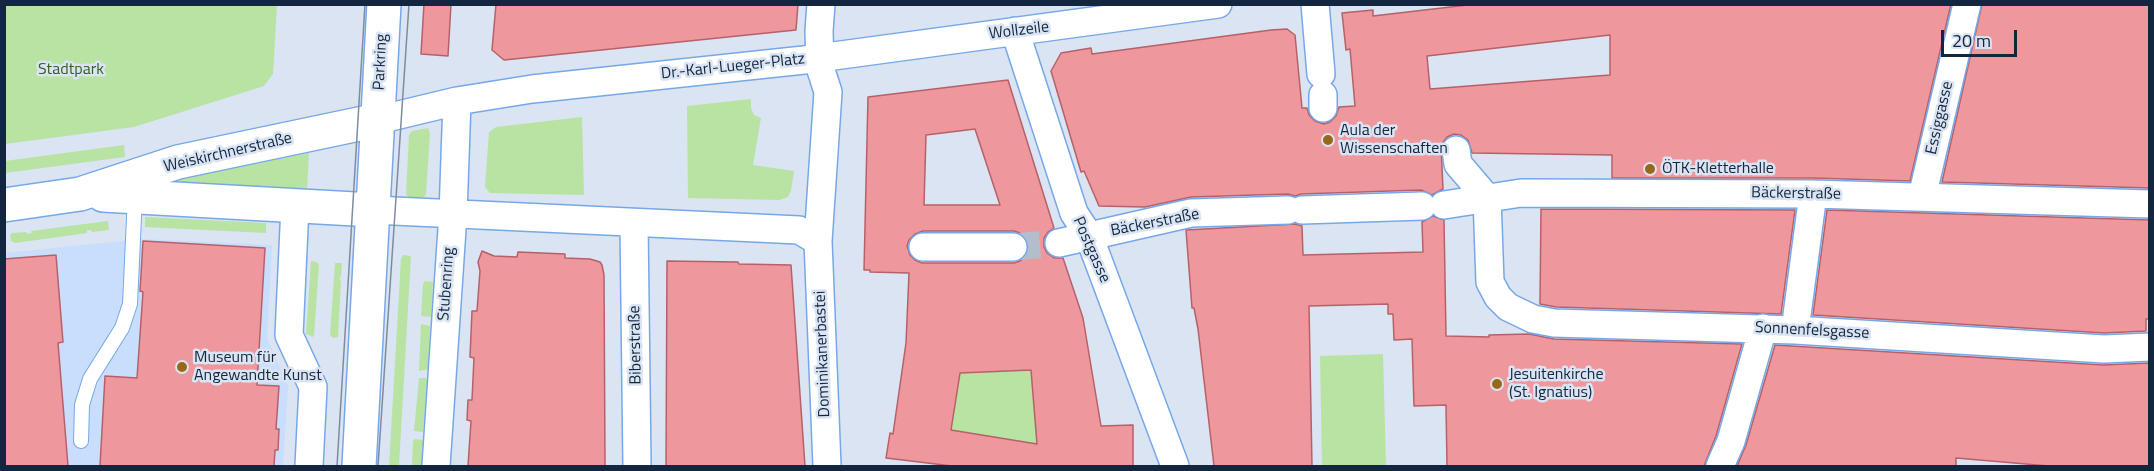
<!DOCTYPE html>
<meta charset="utf-8">
<style>
body{margin:0}
#map{position:relative;width:2154px;height:471px;overflow:hidden;background:#dae4f2;font-family:"Titillium Web",sans-serif}
canvas{display:block}
.frame{position:absolute;inset:0;border:6px solid #12263f;pointer-events:none}
.scale{position:absolute;left:1941px;top:30px;width:76px;height:27px;box-sizing:border-box;border:3px solid #12263f;border-top:0;padding-left:8px;font-size:18px;line-height:21px;white-space:nowrap;color:#12263f;-webkit-text-stroke:4px #dae4f2;paint-order:stroke}
</style>
<div id="map">
<canvas width="2154" height="471"></canvas>
<div class="frame"></div>
<div class="scale">20 m</div>
</div>
<script>
const ctx = document.querySelector('canvas').getContext('2d');
ctx.lineJoin = 'round';
function paint(path, color) { ctx.fillStyle = color; ctx.fill(path, 'evenodd'); }
const toPath = rows => new Path2D(rows.map(r => 'M' + r).join(''));
function stroke(path, color, width, dash) { ctx.strokeStyle = color; ctx.lineWidth = width; ctx.lineCap = dash ? 'butt' : 'round'; ctx.setLineDash(dash || []); ctx.stroke(path); }
function label(font, color, halo, rows, align = 'center') {
  ctx.font = font + ' "Titillium Web",sans-serif'; ctx.lineWidth = 5; ctx.setLineDash([]); ctx.textBaseline = 'middle'; ctx.strokeStyle = halo; ctx.fillStyle = color; for (const [text, x, y, turn = 0] of rows) {
    ctx.save(); ctx.translate(x, y); ctx.rotate((+turn || 0) * Math.PI / 180); ctx.textAlign = isNaN(turn) ? turn : align; if (halo) ctx.strokeText(text, 0, 0); ctx.fillText(text, 0, 0); ctx.restore();
  }
}
paint(toPath([
 [141,239,272,245,267,338,288,386,283,466,5,466,5,253]
]), '#c8defc');
paint(toPath([
 [4,5,277,5,273,74,264,86,134,127,5,144],
 [751,99,751,108,754,115,761,118,753,165,794,171,791,191,788,197,779,200,688,198,687,106],
 [582,117,584,195,490,193,485,187,489,132,496,127],
 [428,128,430,133,426,194,424,197,409,198,406,194,409,135,412,131],
 [124,145,125,157,5,173,5,161],
 [309,153,307,192,171,185,171,180],
 [145,217,266,223,266,233,145,227],
 [108,221,109,230,92,232,91,230,87,230,87,233,15,243,11,241,10,235,12,233,26,232,28,234,32,233,31,231],
 [403,255,411,256,399,466,389,466,401,259],
 [311,261,317,262,319,265,314,335,313,337,306,334],
 [335,263,342,263,341,276,339,279,341,280,338,337,333,338,330,335],
 [425,281,433,282,431,317,421,316,423,284],
 [421,324,430,326,428,369,419,371],
 [1383,354,1386,466,1322,466,1320,356],
 [1031,370,1037,444,951,430,960,373],
 [419,378,426,378,427,381,423,432,414,431],
 [415,439,423,440,422,466,412,466,413,441]
]), '#b9e3a3');
const building = toPath([
 [424,4,451,4,448,56,421,54,424,4],
 [496,4,798,4,796,30,504,60,492,50,496,4],
 [1476,4,1951,4,1910,181,1813,178,1612,178,1612,155,1472,153,1468,140,1461,135,1454,134,1447,137,1441,145,1443,189,1432,195,1421,190,1301,194,1295,196,1288,194,1191,197,1145,207,1099,206,1084,171,1081,172,1051,71,1061,53,1091,48,1092,54,1271,30,1287,29,1295,35,1302,108,1307,108,1309,115,1315,121,1324,124,1330,122,1336,116,1339,107,1355,106,1350,49,1346,50,1342,13,1373,10,1373,16,1476,4],
 [1610,35,1610,75,1430,89,1427,56,1610,35],
 [1982,4,2150,4,2150,188,1942,182,1982,4],
 [1008,80,1054,228,1048,232,1044,238,1044,247,1047,253,1054,258,1063,258,1083,318,1101,426,1133,425,1133,466,952,466,886,458,890,433,893,434,906,343,909,273,870,272,870,270,864,270,868,97,1008,80],
 [975,129,1000,205,924,205,926,135,975,129],
 [923,231,1014,231,1020,233,1026,239,1029,248,1026,255,1020,261,1014,263,922,263,915,260,910,255,907,246,909,240,915,234,923,231],
 [1031,370,1037,444,951,430,960,373,1031,370],
 [1541,209,1795,210,1781,314,1556,307,1540,304,1541,209],
 [1827,210,2150,220,2150,319,2146,319,2146,331,2104,333,1813,315,1827,210],
 [1433,216,1444,220,1446,336,1489,337,1489,335,1529,334,1554,339,1742,344,1716,436,1704,466,1447,466,1446,405,1414,406,1412,339,1394,340,1393,314,1388,314,1388,304,1309,306,1312,466,1214,466,1198,329,1194,308,1192,308,1186,230,1295,224,1302,226,1303,255,1423,252,1422,222,1433,216],
 [143,241,265,248,257,385,279,386,276,429,279,429,278,450,275,450,274,466,100,466,105,376,137,378,143,292,140,291,143,241],
 [482,251,494,256,517,257,518,252,565,254,565,258,590,259,600,262,602,265,604,275,605,466,468,466,471,421,467,420,468,400,472,400,474,358,470,357,472,311,477,311,480,271,478,262,482,251],
 [56,255,63,342,58,343,68,466,4,466,4,259,56,255],
 [667,261,738,262,739,264,791,265,805,466,666,466,667,261],
 [1775,345,2103,365,2150,363,2150,466,2049,466,1956,458,1956,466,1737,466,1746,445,1775,345]
]);
paint(building, '#ee979d');
stroke(building, '#b66169', 1.5);
stroke(toPath([
 [1013,247,1059,243]
]), '#b2bece', 27, [27, 14]);
const lane = toPath([
 [81,441,82,405,90,379,122,328,130,304,135,196]
]);
const street = toPath([
 [821,4,819,31,820,67,828,92,818,241,827,466],
 [1315,4,1321,74],
 [1015,31,1074,213,1089,236,1175,466],
 [1323,95,1323,108],
 [378,120,457,101,532,89,804,60,1218,4],
 [1456,150,1458,164,1487,198,1490,282,1498,297,1508,307,1533,319,1554,323,1795,330,2104,349,2150,347],
 [1922,197,1967,4],
 [1444,205,1521,193,1813,194,2150,204],
 [295,206,289,335,313,387,309,466],
 [373,210,799,230,818,241],
 [1302,210,1422,206],
 [634,223,637,466],
 [1059,243,1191,213,1288,210],
 [923,247,1013,247],
 [1795,330,1813,194],
 [436,466,453,214,457,101],
 [1720,466,1731,441,1763,328]
]);
const secondary = toPath([
 [103,195,373,210],
 [4,205,80,194,178,162,378,120],
 [359,466,384,4]
]);
stroke(lane, '#76a8e9', 16);
stroke(street, '#76a8e9', 30);
stroke(secondary, '#76a8e9', 36);
stroke(lane, '#fff', 14);
stroke(street, '#fff', 27);
stroke(secondary, '#fff', 33);
stroke(toPath([
 [337,466,365,4],
 [378,466,409,4]
]), '#7d8c9f', 1.5);
for (const [x, y, r, color] of [
 [1328,140,6,"#976818"],
 [1650,169,6,"#976818"],
 [182,367,6,"#976818"],
 [1497,384,6,"#976818"]
]) { const dot = new Path2D(); dot.arc(x, y, r, 0, 2 * Math.PI); ctx.fillStyle = color; ctx.fill(dot); stroke(dot, '#dae4f2', 2); }
label('16px', '#12263f', '#dae4f2', [
 ["Wollzeile",1019,31,-7],
 ["Parkring",381,62,-87],
 ["Dr.-Karl-Lueger-Platz",733,67,-6],
 ["Essiggasse",1940,118,-77],
 ["Weiskirchnerstraße",228,153,-13],
 ["Bäckerstraße",1796,194,1],
 ["Bäckerstraße",1155,223,-11],
 ["Postgasse",1091,250,66],
 ["Stubenring",447,284,-86],
 ["Sonnenfelsgasse",1812,331,3],
 ["Biberstraße",636,345,-91],
 ["Dominikanerbastei",823,354,-92]
]);
label('16px', '#36601c', '#dae4f2', [
 ["Stadtpark",71,70]
]);
label('16px', '#12263f', '#dae4f2', [
 ["Aula der",1340,131],
 ["Wissenschaften",1340,149],
 ["ÖTK-Kletterhalle",1662,169],
 ["Museum für",194,358],
 ["Angewandte Kunst",194,376],
 ["Jesuitenkirche",1509,375],
 ["(St. Ignatius)",1509,393]
], 'left');
</script>
